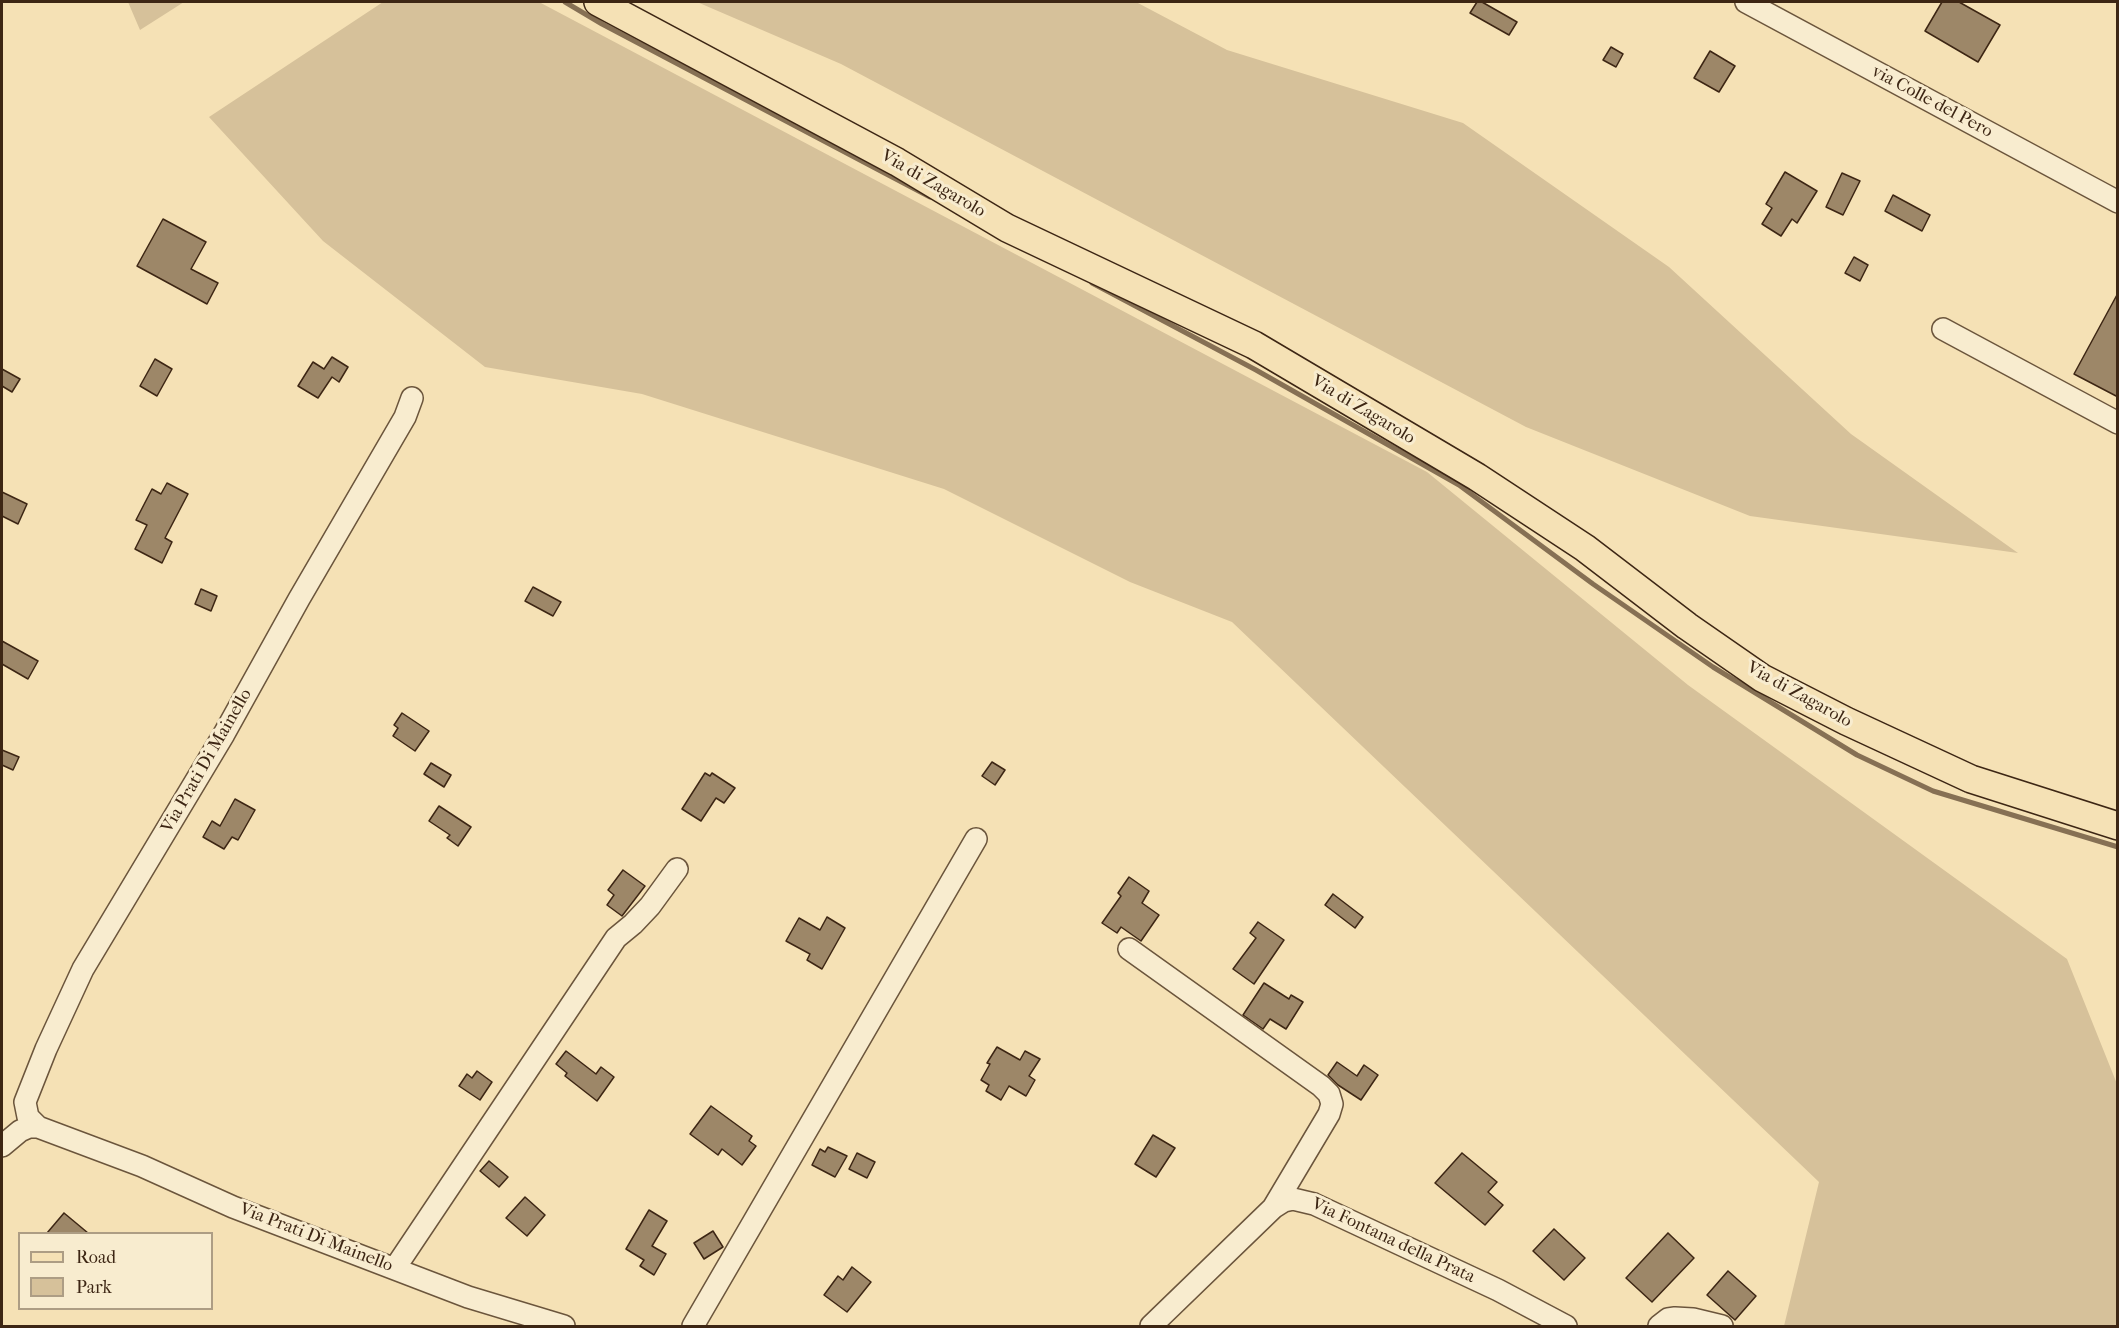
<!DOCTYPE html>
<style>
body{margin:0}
#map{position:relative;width:2119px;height:1328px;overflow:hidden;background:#f5e1b5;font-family:"IM FELL French Canon",serif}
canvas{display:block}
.frame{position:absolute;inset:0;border:3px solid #3d2614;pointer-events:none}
.legend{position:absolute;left:18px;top:1232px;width:195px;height:78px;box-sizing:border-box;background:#f8eccf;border:2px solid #ad9d84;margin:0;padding:8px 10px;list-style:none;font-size:18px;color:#3d2614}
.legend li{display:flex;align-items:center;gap:12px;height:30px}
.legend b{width:30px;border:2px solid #ad9d84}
</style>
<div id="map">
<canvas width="2119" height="1328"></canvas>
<div class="frame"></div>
<ul class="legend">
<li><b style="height:8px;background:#f5e1b5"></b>Road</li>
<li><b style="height:16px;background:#d6c19a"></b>Park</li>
</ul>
</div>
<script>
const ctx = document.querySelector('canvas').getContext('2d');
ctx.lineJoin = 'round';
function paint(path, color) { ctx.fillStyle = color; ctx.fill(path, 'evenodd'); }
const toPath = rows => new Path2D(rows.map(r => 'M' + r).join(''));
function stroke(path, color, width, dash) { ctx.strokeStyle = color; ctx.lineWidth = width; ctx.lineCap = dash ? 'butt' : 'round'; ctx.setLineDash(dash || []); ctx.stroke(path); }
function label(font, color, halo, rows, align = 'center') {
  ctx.font = font + ' "IM FELL French Canon",serif'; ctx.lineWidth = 6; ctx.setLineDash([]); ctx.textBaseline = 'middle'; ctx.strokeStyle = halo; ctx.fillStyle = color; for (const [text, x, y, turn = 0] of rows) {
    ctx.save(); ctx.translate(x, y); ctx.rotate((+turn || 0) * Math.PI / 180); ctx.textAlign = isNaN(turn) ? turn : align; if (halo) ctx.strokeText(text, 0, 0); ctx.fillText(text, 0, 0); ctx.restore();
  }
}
paint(toPath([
 [128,2,184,2,140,30],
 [383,2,539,2,1427,472,1688,685,2067,959,2117,1084,2117,1326,1784,1326,1819,1182,1232,622,1130,582,944,489,642,394,485,367,323,241,209,117],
 [697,2,1136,2,1227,50,1463,123,1669,267,1851,434,2018,553,1750,516,1526,427,841,64]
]), '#d6c19a');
stroke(toPath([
 [565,2,602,24,930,197],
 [1092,283,1256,370,1459,485,1593,584,1713,667,1857,755,1933,791,2118,847]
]), '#867054', 5);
const building = toPath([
 [1477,2,1482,2,1517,22,1509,35,1470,13,1477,2],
 [1942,2,1959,2,2000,25,1978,62,1925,31,1942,2],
 [1611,47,1623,54,1616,67,1603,60,1611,47],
 [1710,51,1735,66,1719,92,1694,78,1710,51],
 [1785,172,1817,191,1797,223,1792,219,1781,236,1762,224,1772,208,1766,204,1785,172],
 [1842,173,1860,181,1843,215,1826,207,1842,173],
 [1893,195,1930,215,1922,231,1885,211,1893,195],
 [163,219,206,242,191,269,218,283,207,304,137,266,163,219],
 [1854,257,1868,265,1860,281,1845,273,1854,257],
 [2118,293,2118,397,2074,374,2118,293],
 [332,357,348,367,339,382,332,377,318,398,298,386,313,362,324,369,332,357],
 [155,359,172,369,157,396,140,386,155,359],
 [2,369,20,379,12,392,2,386,2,369],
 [167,483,188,494,165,538,172,542,162,563,135,549,147,525,136,520,152,489,161,494,167,483],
 [2,492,27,504,18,524,2,516,2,492],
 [533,587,561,602,553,616,525,601,533,587],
 [201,589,217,596,211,611,195,604,201,589],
 [2,641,38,661,28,679,2,664,2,641],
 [402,713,429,731,415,751,393,736,398,728,394,725,402,713],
 [2,750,19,757,13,770,2,765,2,750],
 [992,762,1005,770,995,785,982,776,992,762],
 [431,763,451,775,444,787,424,774,431,763],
 [705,773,710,776,712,773,735,788,724,803,716,798,701,821,682,809,705,773],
 [235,799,255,810,238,840,232,837,224,849,203,837,212,821,220,826,235,799],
 [439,806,471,827,458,846,447,838,450,835,429,821,439,806],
 [623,870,645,886,622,916,607,905,614,895,608,890,623,870],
 [1129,877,1149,891,1142,903,1159,915,1141,941,1121,927,1117,933,1102,923,1121,896,1118,893,1129,877],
 [1333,894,1363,917,1355,928,1325,905,1333,894],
 [827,917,845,928,822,969,807,960,810,954,786,941,799,918,820,930,827,917],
 [1258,922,1284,940,1254,984,1233,969,1256,938,1250,933,1258,922],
 [1264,983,1289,999,1291,995,1303,1002,1286,1029,1270,1019,1263,1029,1243,1015,1264,983],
 [997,1047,1020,1060,1025,1051,1040,1059,1029,1076,1035,1080,1026,1096,1009,1086,1001,1100,986,1091,989,1085,981,1080,990,1064,987,1063,997,1047],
 [566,1051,596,1074,601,1067,614,1077,597,1101,565,1076,567,1073,556,1064,566,1051],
 [1337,1062,1357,1076,1364,1065,1378,1075,1361,1100,1338,1085,1328,1075,1337,1062],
 [477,1071,492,1082,480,1100,459,1086,467,1074,472,1078,477,1071],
 [711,1106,752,1136,749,1141,756,1146,742,1165,722,1149,718,1155,690,1134,711,1106],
 [1153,1135,1175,1148,1156,1177,1135,1164,1153,1135],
 [828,1147,847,1156,835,1177,812,1165,820,1149,825,1152,828,1147],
 [857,1153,875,1162,867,1178,849,1169,857,1153],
 [1462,1153,1497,1182,1488,1192,1503,1205,1485,1225,1435,1183,1462,1153],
 [489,1161,508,1177,499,1187,480,1171,489,1161],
 [525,1197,545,1215,527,1236,506,1218,525,1197],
 [649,1210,667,1221,652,1246,666,1254,654,1275,640,1266,644,1260,626,1249,649,1210],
 [64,1213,88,1233,47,1233,64,1213],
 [1554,1229,1585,1258,1564,1280,1533,1251,1554,1229],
 [713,1231,723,1247,704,1259,694,1243,713,1231],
 [1668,1233,1694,1258,1652,1302,1626,1278,1668,1233],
 [852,1267,871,1282,847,1312,824,1295,838,1276,843,1280,852,1267],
 [1728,1271,1756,1296,1735,1320,1707,1295,1728,1271]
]);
paint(building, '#9d8768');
stroke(building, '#3d2614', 1.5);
const minor = toPath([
 [1746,2,2118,202],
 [1943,329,2118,423],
 [1129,949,1321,1086,1329,1094,1332,1104,1329,1114,1273,1208],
 [38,1127,28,1117,25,1102,46,1049,83,969,224,734,299,599,405,417,412,398],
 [2,1146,20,1131,29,1127,38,1127,142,1166,233,1207,468,1297,564,1326],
 [395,1268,616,938,633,924,650,906,677,869],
 [693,1326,976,839],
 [1151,1326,1273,1208,1284,1201,1293,1199,1314,1204,1498,1290,1566,1326],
 [1659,1326,1668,1319,1675,1318,1693,1319,1722,1326]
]);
const major = toPath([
 [598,2,897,162,1007,228,1254,345,1477,477,1585,548,1687,626,1762,678,1846,721,1971,779,2118,826]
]);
stroke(minor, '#6b553c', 24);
stroke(major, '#3d2614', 30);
stroke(minor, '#f8eccf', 21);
stroke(major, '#f5e1b5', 27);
label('18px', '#3d2614', '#f8eccf', [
 ["via Colle del Pero",1932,102,28],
 ["Via di Zagarolo",933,184,30],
 ["Via di Zagarolo",1363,410,31],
 ["Via di Zagarolo",1799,695,29],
 ["Via Prati Di Mainello",207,761,-60],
 ["Via Prati Di Mainello",316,1238,21],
 ["Via Fontana della Prata",1393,1241,25]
]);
</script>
